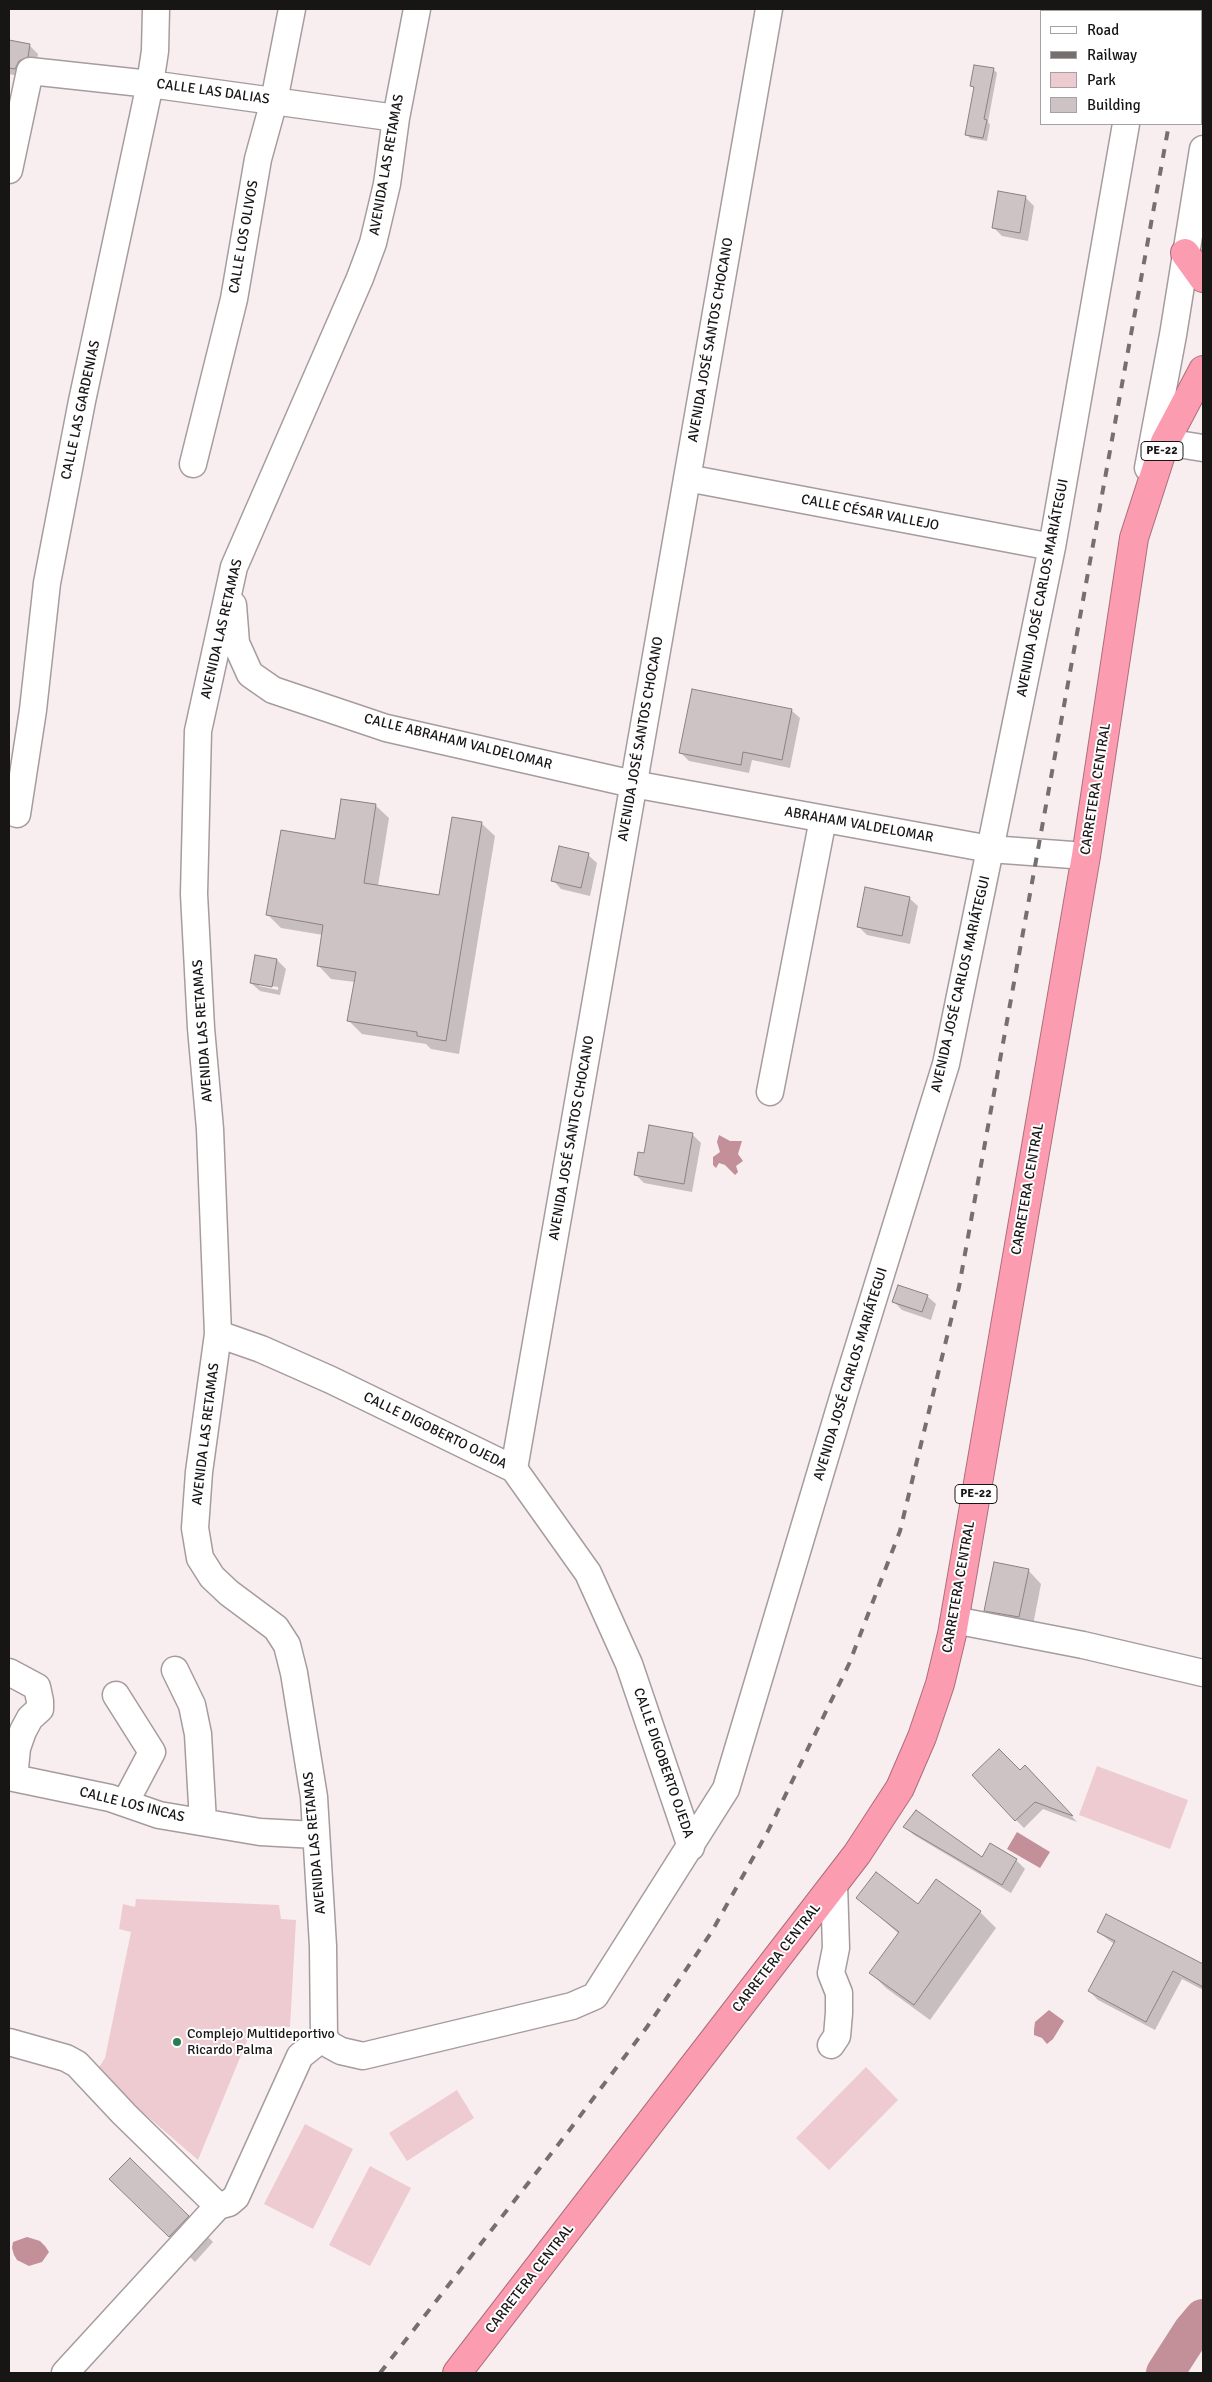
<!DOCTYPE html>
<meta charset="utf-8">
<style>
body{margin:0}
#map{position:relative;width:1212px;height:2382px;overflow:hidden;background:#f8eeef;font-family:Signika,sans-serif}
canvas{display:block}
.frame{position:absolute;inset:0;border:10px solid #181515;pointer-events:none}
.legend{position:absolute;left:1040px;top:10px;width:162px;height:115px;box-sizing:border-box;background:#fff;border:1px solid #a3a1a1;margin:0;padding:6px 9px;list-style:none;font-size:15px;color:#181515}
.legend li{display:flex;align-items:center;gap:10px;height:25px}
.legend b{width:25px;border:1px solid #a3a1a1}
</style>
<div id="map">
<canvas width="1212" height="2382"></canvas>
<div class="frame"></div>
<ul class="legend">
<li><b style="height:6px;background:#fff"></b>Road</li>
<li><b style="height:6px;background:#756f70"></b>Railway</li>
<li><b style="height:14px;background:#eecbd1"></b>Park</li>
<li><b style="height:14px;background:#cdc3c4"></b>Building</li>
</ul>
</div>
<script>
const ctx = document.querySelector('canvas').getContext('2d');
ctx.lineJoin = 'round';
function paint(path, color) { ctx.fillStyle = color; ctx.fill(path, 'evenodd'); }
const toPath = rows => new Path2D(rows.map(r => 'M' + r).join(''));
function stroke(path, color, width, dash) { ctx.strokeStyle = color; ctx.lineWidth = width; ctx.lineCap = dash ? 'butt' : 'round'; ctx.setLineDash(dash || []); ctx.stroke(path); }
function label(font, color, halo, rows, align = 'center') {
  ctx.font = font + ' Signika,sans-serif'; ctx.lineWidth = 4; ctx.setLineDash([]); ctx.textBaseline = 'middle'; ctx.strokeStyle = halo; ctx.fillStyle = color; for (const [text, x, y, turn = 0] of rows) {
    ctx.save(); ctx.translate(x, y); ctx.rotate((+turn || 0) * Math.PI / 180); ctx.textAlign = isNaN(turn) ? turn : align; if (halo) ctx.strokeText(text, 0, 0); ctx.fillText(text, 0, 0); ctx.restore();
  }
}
paint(toPath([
 [1097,1766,1188,1800,1170,1849,1079,1815],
 [136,1899,279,1905,281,1919,296,1920,290,2027,253,2026,198,2160,96,2072,105,2058,131,1932,119,1929,123,1904,135,1907],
 [866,2067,898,2100,829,2170,796,2138],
 [457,2090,474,2118,407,2161,389,2133],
 [305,2124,353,2149,313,2229,264,2204],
 [370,2166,411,2188,370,2266,329,2245]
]), '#eecbd1');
paint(toPath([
 [719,1135,730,1141,742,1141,738,1154,743,1161,736,1166,738,1172,735,1175,725,1165,719,1163,716,1168,713,1165,713,1157,720,1152,717,1142],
 [1017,1832,1050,1852,1040,1868,1007,1849],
 [1049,2010,1064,2021,1053,2039,1047,2044,1042,2038,1034,2035,1034,2030,1035,2022],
 [27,2237,40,2241,45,2246,49,2252,42,2262,29,2266,17,2260,14,2255,12,2248,13,2242]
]), '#c38f99');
paint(toPath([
 [9,42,30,46,38,54,36,65,24,77,9,74],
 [993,69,997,73,988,122,990,125,987,141,970,138,966,134,975,89,972,86],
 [1025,197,1034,206,1028,241,1002,236,994,228],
 [791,710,800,718,790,768,752,760,749,773,689,761,680,752],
 [375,805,389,818,378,886,440,897,481,823,495,836,459,1054,431,1049,426,1044,362,1034,349,1021,355,982,331,979,318,965,323,935,281,928,268,915,336,841],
 [588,855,597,863,590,896,561,889,553,880],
 [909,898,918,906,910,944,867,935,858,926],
 [256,956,277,960,286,969,280,995,260,991,251,983],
 [259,984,278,987,278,990,259,986],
 [692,1134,701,1143,692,1192,644,1183,635,1174,645,1155],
 [927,1296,936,1304,931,1320,902,1310,893,1301],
 [1028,1570,1041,1584,1032,1630,998,1623,985,1610],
 [1020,1772,1033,1775,1077,1822,1043,1809,1024,1828,1016,1820],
 [905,1827,983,1858,990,1845,1016,1860,1025,1869,1011,1893,914,1835],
 [858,1898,980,1912,996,1928,930,2020,886,1988,871,1973,899,1934],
 [1106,1916,1203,1965,1203,1990,1182,1979,1155,2030,1098,2000,1089,1991,1114,1944,1098,1932],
 [136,2204,188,2217,213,2242,195,2262]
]), '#0003');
stroke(toPath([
 [1165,2373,1192,2331,1203,2318]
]), '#c38f99', 38);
const building = toPath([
 [9,40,30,44,28,57,19,61,15,69,9,68,9,40],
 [974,65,994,68,984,119,987,120,983,138,965,135,974,87,970,86,974,65],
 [998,191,1026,196,1020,233,992,228,998,191],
 [692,689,792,709,782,760,743,752,741,765,679,753,692,689],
 [341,799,376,804,364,883,439,895,452,817,482,822,446,1041,417,1036,417,1032,347,1021,356,972,317,966,323,925,266,915,281,830,335,839,341,799],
 [559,846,589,853,581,888,551,881,559,846],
 [865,887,910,897,902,936,857,927,865,887],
 [255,955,277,959,272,987,250,983,255,955],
 [649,1125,693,1133,684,1184,634,1175,638,1152,644,1153,649,1125],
 [898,1285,928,1295,922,1312,892,1302,898,1285],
 [994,1562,1029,1569,1019,1617,984,1611,994,1562],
 [999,1749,1020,1770,1025,1765,1073,1816,1035,1802,1015,1821,972,1775,999,1749],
 [916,1810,982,1857,990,1843,1017,1859,1002,1885,903,1827,916,1810],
 [876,1872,918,1904,936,1879,981,1911,914,2005,869,1973,899,1932,856,1898,876,1872],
 [1106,1914,1203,1964,1203,1987,1173,1971,1146,2022,1088,1991,1115,1941,1097,1932,1106,1914],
 [130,2158,189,2216,169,2237,109,2179,130,2158]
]);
paint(building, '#cdc3c4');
stroke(building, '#8a8183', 1);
const minor = toPath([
 [417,9,396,118,387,184,373,243,360,278,234,567,198,731,194,894,201,1028,210,1129,218,1334,199,1472,195,1528,200,1558,212,1577,229,1593,276,1628,287,1645,294,1673,314,1797,323,1946,324,2037,330,2045,341,2051,363,2056,572,2006,595,1996,726,1789,844,1394,946,1064,1052,547,1126,124],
 [1094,9,1106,11],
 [1146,11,1147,9],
 [9,170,30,71,150,84,396,118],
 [1165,442,1203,448],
 [193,464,234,299,258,159,274,101,292,9],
 [1148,468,1173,335,1203,149],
 [687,478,1052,547],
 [233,605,236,643,250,674,273,690,386,728,633,784,990,849,1086,856],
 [17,814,33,710,47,583,82,401,150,84,155,51,156,9],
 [770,1092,823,819],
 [218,1334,261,1349,331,1380,514,1469,588,1573,629,1664,691,1847],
 [514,1469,769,9],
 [954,1620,1083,1645,1203,1673],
 [175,1670,192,1705,198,1734,203,1822],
 [9,1672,37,1687,40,1701,40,1709,30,1718,23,1731,17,1748,14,1778],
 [116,1695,152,1752,125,1803],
 [9,1777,110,1798,159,1815,260,1832,316,1835],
 [9,2042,66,2058,77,2064,124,2114,218,2206,229,2203,236,2197,300,2056,324,2037],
 [831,2045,837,2036,839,2013,839,1993,831,1973,836,1948,834,1884],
 [65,2373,218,2206]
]);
const highway = toPath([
 [1185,253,1203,278],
 [457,2373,857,1854,900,1788,922,1737,940,1684,952,1634,1086,856,1134,538,1165,442,1203,370]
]);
stroke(minor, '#a69c9e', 29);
stroke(highway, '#ac6d7a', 30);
stroke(minor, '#fff', 26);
stroke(highway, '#fc9cb0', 28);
stroke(toPath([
 [1189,11,1190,9],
 [380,2373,568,2132,647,2027,711,1933,768,1831,849,1664,900,1531,959,1287,1169,124]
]), '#756f70', 4, [9, 9]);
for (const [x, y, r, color] of [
 [177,2042,5,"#287e51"]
]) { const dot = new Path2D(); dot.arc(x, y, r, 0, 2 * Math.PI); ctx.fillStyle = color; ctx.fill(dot); stroke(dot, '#fff', 2); }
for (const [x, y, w] of [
 [1162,451,42],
 [976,1494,42]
]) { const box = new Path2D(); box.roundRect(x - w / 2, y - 9.5, w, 19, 4); ctx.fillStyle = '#fff'; ctx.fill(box); stroke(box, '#181515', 1); }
label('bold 12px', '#181515', null, [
 ["PE-22",1162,451],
 ["PE-22",976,1494]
]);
label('14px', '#181515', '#fff', [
 ["CALLE LAS DALIAS",213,92,8],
 ["AVENIDA LAS RETAMAS",387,165,-80],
 ["CALLE LOS OLIVOS",244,237,-80],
 ["AVENIDA JOSÉ SANTOS CHOCANO",711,340,-80],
 ["CALLE LAS GARDENIAS",81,410,-78],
 ["CALLE CÉSAR VALLEJO",870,513,11],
 ["AVENIDA JOSÉ CARLOS MARIÁTEGUI",1043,588,-79],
 ["AVENIDA LAS RETAMAS",222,629,-77],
 ["AVENIDA JOSÉ SANTOS CHOCANO",641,739,-80],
 ["CALLE ABRAHAM VALDELOMAR",458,742,14],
 ["CARRETERA CENTRAL",1096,789,-81],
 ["ABRAHAM VALDELOMAR",859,825,10],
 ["AVENIDA JOSÉ CARLOS MARIÁTEGUI",961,984,-77],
 ["AVENIDA LAS RETAMAS",203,1031,-94],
 ["AVENIDA JOSÉ SANTOS CHOCANO",572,1138,-80],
 ["CARRETERA CENTRAL",1028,1189,-80],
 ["AVENIDA JOSÉ CARLOS MARIÁTEGUI",851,1374,-73],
 ["CALLE DIGOBERTO OJEDA",435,1431,26],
 ["AVENIDA LAS RETAMAS",206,1434,-83],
 ["CARRETERA CENTRAL",959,1587,-80],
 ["CALLE DIGOBERTO OJEDA",663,1763,71],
 ["CALLE LOS INCAS",132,1805,14],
 ["AVENIDA LAS RETAMAS",315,1843,-95],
 ["CARRETERA CENTRAL",777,1958,-52],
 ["CARRETERA CENTRAL",530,2279,-52]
]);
label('14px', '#181515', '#fff', [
 ["Complejo Multideportivo",187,2034],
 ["Ricardo Palma",187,2050]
], 'left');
</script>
